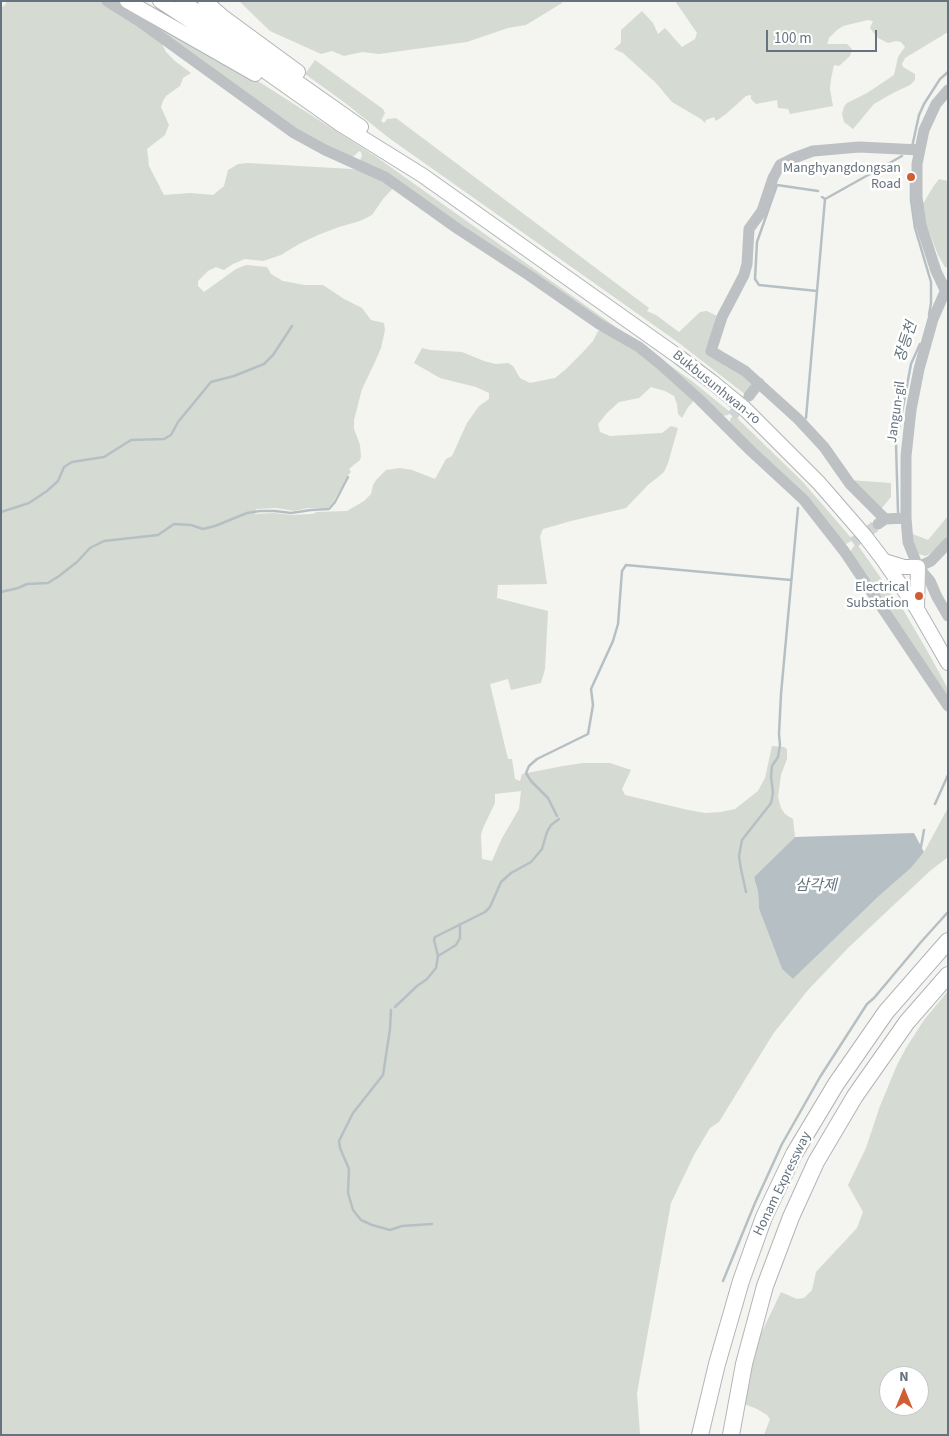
<!DOCTYPE html>
<meta charset="utf-8">
<style>
body{margin:0}
#map{position:relative;width:949px;height:1436px;overflow:hidden;background:#f4f4f0;font-family:"Source Sans 3",sans-serif}
canvas{display:block}
.frame{position:absolute;inset:0;border:2px solid #66737e;pointer-events:none}
.north{position:absolute;left:879px;top:1366px;width:50px;height:50px;box-sizing:border-box;background:#fff;border:1px solid #c2c7cb;border-radius:50%;rotate:0deg;font-size:14px;font-weight:700;line-height:20px;text-align:center;color:#66737e}
.north::after{content:'';display:block;margin:auto;width:18px;height:22px;background:#d05d34;clip-path:polygon(50% 0,100% 100%,50% 72%,0 100%)}
.scale{position:absolute;left:766px;top:30px;width:111px;height:22px;box-sizing:border-box;border:2px solid #66737e;border-top:0;padding-left:6px;font-size:15px;line-height:18px;white-space:nowrap;color:#66737e;-webkit-text-stroke:4px #fff;paint-order:stroke}
</style>
<div id="map">
<canvas width="949" height="1436"></canvas>
<div class="frame"></div>
<div class="north">N</div>
<div class="scale">100 m</div>
</div>
<script>
const ctx = document.querySelector('canvas').getContext('2d');
ctx.lineJoin = 'round';
function paint(path, color) { ctx.fillStyle = color; ctx.fill(path, 'evenodd'); }
const toPath = rows => new Path2D(rows.map(r => 'M' + r).join(''));
function stroke(path, color, width, dash) { ctx.strokeStyle = color; ctx.lineWidth = width; ctx.lineCap = dash ? 'butt' : 'round'; ctx.setLineDash(dash || []); ctx.stroke(path); }
function label(font, color, halo, rows, align = 'center') {
  ctx.font = font + ' "Source Sans 3","Noto Sans KR",sans-serif'; ctx.lineWidth = 5; ctx.setLineDash([]); ctx.textBaseline = 'middle'; ctx.strokeStyle = halo; ctx.fillStyle = color; for (const [text, x, y, turn = 0] of rows) {
    ctx.save(); ctx.translate(x, y); ctx.rotate((+turn || 0) * Math.PI / 180); ctx.textAlign = isNaN(turn) ? turn : align; if (halo) ctx.strokeText(text, 0, 0); ctx.fillText(text, 0, 0); ctx.restore();
  }
}
paint(toPath([
 [6,1,100,1,137,24,161,42,166,52,175,61,191,73,183,78,180,86,166,96,163,101,161,107,169,125,165,135,147,149,149,166,164,195,190,193,213,195,224,186,228,170,238,164,247,163,352,169,362,171,394,187,383,199,372,215,360,221,339,227,318,235,299,244,281,255,263,261,245,259,233,264,224,270,216,267,208,271,198,281,198,286,204,292,236,269,246,265,267,267,271,274,283,281,304,285,323,285,344,299,362,308,371,320,384,323,385,330,381,348,375,362,362,389,354,420,354,429,360,445,361,457,360,460,349,469,351,472,348,475,333,502,328,508,308,508,294,511,276,508,256,509,255,514,274,513,291,515,312,514,317,512,347,511,364,501,371,494,373,485,376,480,386,470,400,468,412,470,435,479,446,459,452,456,467,423,479,406,489,399,489,393,476,387,440,378,414,363,422,348,430,350,462,352,484,361,496,364,508,363,513,366,520,378,530,383,555,378,565,370,583,352,593,341,598,331,604,330,637,350,692,398,693,402,688,407,682,418,678,414,677,404,674,396,665,391,651,387,639,398,619,402,607,413,598,424,600,432,610,436,662,433,671,426,678,428,668,463,664,472,658,477,648,485,626,508,571,521,543,529,540,536,547,584,498,585,497,598,548,611,545,669,541,683,511,690,508,679,490,684,508,759,512,759,515,779,520,781,522,774,563,766,583,763,610,763,631,770,622,789,625,795,688,810,705,813,721,812,735,809,758,791,765,778,772,746,784,747,787,749,787,759,781,775,778,797,781,808,785,814,793,819,795,837,754,877,758,892,759,909,782,969,793,979,879,896,911,868,924,852,948,808,948,857,930,871,849,947,808,990,773,1034,719,1122,710,1128,694,1155,671,1203,637,1393,640,1435,1,1435,1,8,6,4],
 [521,791,519,809,502,838,492,861,482,859,481,835,483,828,495,803,495,794],
 [111,1,120,1,247,74,375,156,692,381,730,412,728,415,722,416,662,362,360,160,362,156,361,152,359,151,354,156,348,158,295,131],
 [239,1,562,1,562,3,526,25,508,28,467,42,379,54,362,52,344,56,332,51,321,54,270,31],
 [675,1,948,1,948,32,905,58,902,64,903,67,915,74,915,80,910,85,893,93,874,104,853,129,844,122,842,114,844,107,847,103,867,93,894,75,898,57,905,47,901,42,896,41,888,43,878,38,870,28,873,21,868,20,843,26,837,30,829,38,827,44,847,44,852,49,850,56,839,66,834,65,831,79,830,89,833,106,790,114,788,109,778,108,777,100,756,104,751,99,751,95,746,96,726,114,716,121,714,117,706,120,705,123,701,119,672,102,656,83,623,53,614,49,621,43,621,30,642,11,653,23,658,34,665,28,682,47,695,39,697,33],
 [315,60,383,109,385,113,381,121,384,123,387,119,396,118,649,308,647,311,656,315,679,332,700,312,707,311,717,316,707,352,750,378,751,384,749,391,746,395,679,343,389,138,344,102,305,74],
 [939,179,948,181,948,268,945,267,938,255,926,224,923,204,933,187],
 [734,415,803,482,853,540,846,544,840,542,730,425,730,419],
 [849,480,891,483,891,497,881,509],
 [948,516,948,537,931,553,926,556,918,554,910,533,928,540],
 [857,544,904,611,929,654,948,689,948,701,850,552,853,547],
 [948,991,948,1435,764,1435,770,1419,767,1415,757,1409,742,1403,756,1344,781,1292,797,1299,804,1298,812,1290,816,1272,857,1228,863,1212,848,1185,866,1148,880,1106,897,1065,906,1048,924,1020],
 [889,1376,919,1376,919,1406,889,1406]
]), '#d5dad2');
paint(toPath([
 [914,833,924,852,911,868,879,896,793,979,782,969,759,909,758,892,754,877,795,837]
]), '#b6c0c4');
stroke(toPath([
 [912,147,919,115,924,104,940,79,948,72],
 [911,182,911,200,915,228,931,282,931,303,929,315],
 [822,197,825,199,827,198,902,156],
 [817,291,759,285,755,279,757,242,777,185,818,191],
 [806,418,825,199],
 [1,512,29,503,47,491,58,481,64,467,72,462,104,457,131,440,164,439,171,435,178,422,211,382,234,376,264,364,273,355,292,326],
 [898,512,896,444,911,364,920,344],
 [1,592,18,588,27,584,48,583,59,576,77,562,90,548,104,541,158,535,174,524,191,525,203,529,215,526,247,513,260,511,275,511,291,513,311,510,329,509,335,502,348,477],
 [935,804,948,775],
 [557,816,548,798,531,781,526,773,529,766,537,759,588,734,593,705,591,689,613,641,618,624,622,571,626,565,791,580],
 [921,847,924,830],
 [746,892,741,869,739,856,742,840,771,803,773,793,771,777,772,766,778,757,780,745,779,734,781,694,798,508],
 [438,956,456,945,460,938,460,924],
 [395,1007,417,986,427,979,436,968,438,956,434,940,435,937,485,912,490,907,501,882,511,873,531,862,542,849,547,832,551,825,559,819],
 [391,1010,390,1029,383,1075,353,1113,339,1141,340,1148,349,1169,348,1193,353,1210,361,1220,372,1225,390,1230,402,1226,432,1224],
 [723,1281,755,1203,782,1144,820,1077,867,1004,874,998,921,942,948,912]
]), '#b6c0c4', 2.5);
stroke(toPath([
 [732,416,746,399],
 [853,543,878,524]
]), '#d0d4d4', 11, [11, 5.5]);
const major = toPath([
 [127,1,255,74],
 [160,1,248,59,340,124,422,175,679,357,711,381,744,408,819,483,865,536,884,561,917,609,948,663],
 [182,1,361,127],
 [205,1,223,17,298,72],
 [884,561,904,567,918,567,917,608]
]);
const highway = toPath([
 [700,1435,717,1364,741,1281,764,1217,794,1154,836,1084,886,1012,948,941],
 [731,1435,744,1364,765,1286,791,1217,816,1162,855,1096,907,1022,948,975]
]);
stroke(major, '#b1b5b8', 16);
stroke(highway, '#b2b5b8', 18);
stroke(toPath([
 [107,1,139,21,294,133,325,150,385,177,458,229,530,276,599,324,639,347,660,364,700,400,751,451,804,500,844,551,948,706],
 [948,285,933,319,919,369,911,410,906,456,906,518,908,542,918,567,930,581,937,597,948,616],
 [945,290,936,271,921,225,917,197,917,164,924,130,936,104,948,90],
 [749,396,759,383],
 [885,519,850,484,824,447,798,419,745,371,711,351,722,317,744,275,747,264,749,229,762,211,773,178,780,165,794,158,813,151,825,150,859,147,920,150],
 [878,524,885,519,906,518],
 [918,567,931,561,948,543]
]), '#bdc1c4', 11);
stroke(major, '#fff', 14);
stroke(highway, '#fff', 16);
for (const [x, y, r, color] of [
 [911,177,5,"#d05d34"],
 [919,596,5,"#d05d34"]
]) { const dot = new Path2D(); dot.arc(x, y, r, 0, 2 * Math.PI); ctx.fillStyle = color; ctx.fill(dot); stroke(dot, '#fff', 2); }
label('14px', '#66737e', '#fff', [
 ["Manghyangdongsan",901,169],
 ["Road",901,185],
 ["Electrical",909,588],
 ["Substation",909,604]
], 'right');
label('14px', '#66737e', '#fff', [
 ["Bukbusunhwan-ro",716,388,39],
 ["Jangun-gil",897,412,-82],
 ["Honam Expressway",783,1184,-64]
]);
label('italic 15px', '#62737b', '#fff', [
 ["장등천",907,342,-72],
 ["삼각제",816,887]
]);
</script>
